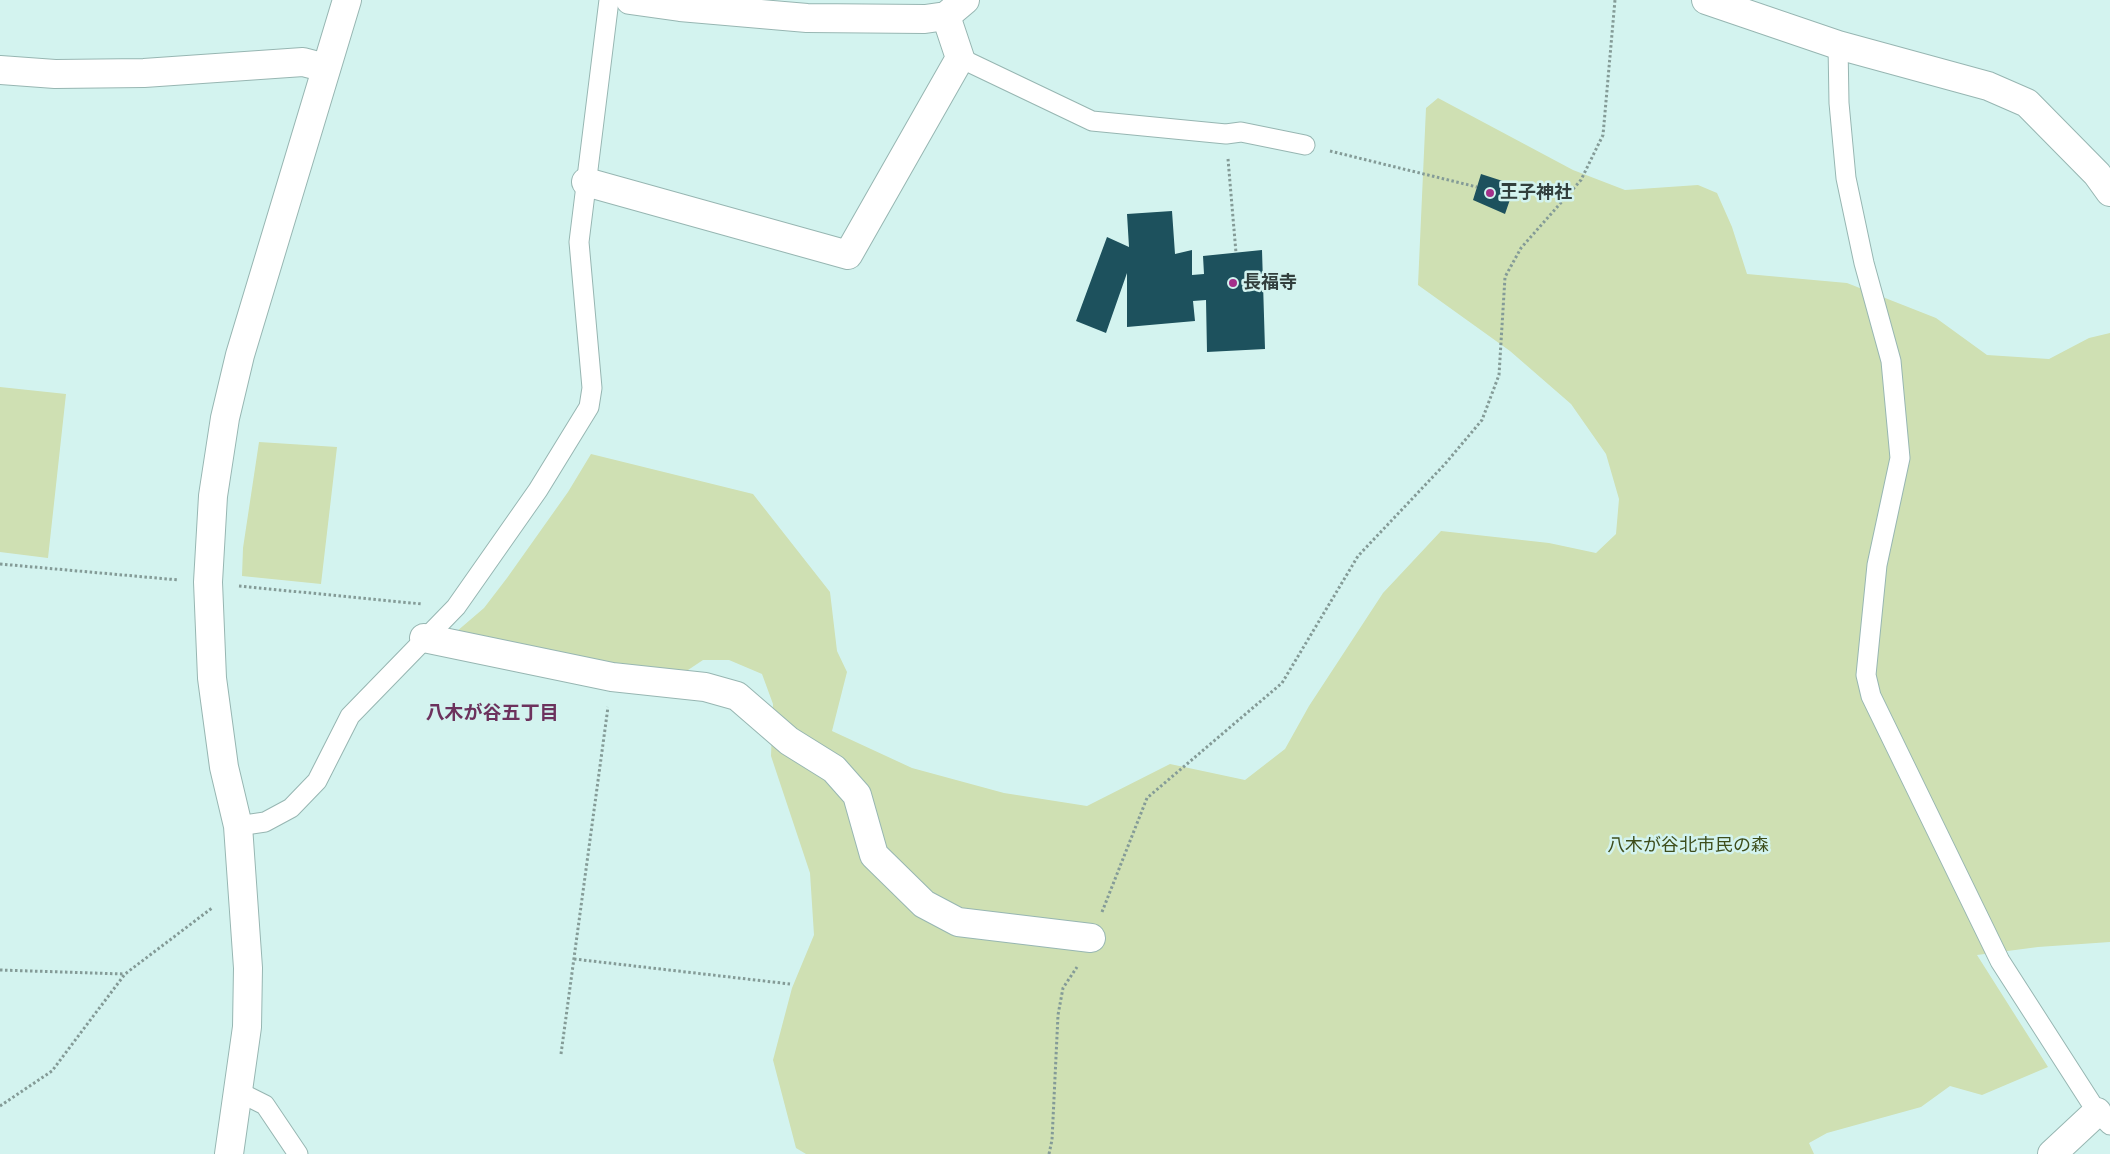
<!DOCTYPE html>
<meta charset="utf-8">
<style>
body{margin:0}
canvas{display:block;background:#d3f3ef}
</style>
<canvas width="2110" height="1154"></canvas>
<script>
const ctx = document.querySelector('canvas').getContext('2d');
ctx.lineJoin = 'round';
function paint(path, color) { ctx.fillStyle = color; ctx.fill(path, 'evenodd'); }
const toPath = rows => new Path2D(rows.map(r => 'M' + r).join(''));
function stroke(path, color, width, dash) { ctx.strokeStyle = color; ctx.lineWidth = width; ctx.lineCap = dash ? 'butt' : 'round'; ctx.setLineDash(dash || []); ctx.stroke(path); }
function label(font, color, halo, rows, align = 'center') {
  ctx.font = font + ' Helvetica,"Noto Sans JP",sans-serif'; ctx.lineWidth = 5; ctx.setLineDash([]); ctx.textBaseline = 'middle'; ctx.strokeStyle = halo; ctx.fillStyle = color; for (const [text, x, y, turn = 0] of rows) {
    ctx.save(); ctx.translate(x, y); ctx.rotate((+turn || 0) * Math.PI / 180); ctx.textAlign = isNaN(turn) ? turn : align; if (halo) ctx.strokeText(text, 0, 0); ctx.fillText(text, 0, 0); ctx.restore();
  }
}
paint(toPath([
 [1438,98,1573,170,1625,190,1698,185,1717,193,1732,227,1747,274,1847,283,1936,318,1987,355,2049,359,2089,338,2110,333,2110,942,2038,947,1977,955,2048,1067,1982,1095,1950,1086,1921,1107,1827,1133,1809,1143,1814,1154,806,1154,796,1148,773,1060,792,988,814,935,810,873,771,756,773,704,762,674,729,660,703,660,682,674,644,666,624,666,456,632,484,608,507,578,568,492,591,454,753,494,830,592,837,651,847,672,832,731,912,768,1004,793,1087,806,1170,764,1245,780,1285,749,1309,706,1383,593,1441,531,1549,543,1596,553,1616,534,1619,499,1606,454,1571,404,1510,351,1418,285,1426,108],
 [0,387,66,394,48,558,0,552],
 [259,442,337,447,321,584,242,576,243,548]
]), '#cfe0b3');
paint(toPath([
 [1481,174,1515,185,1505,214,1473,200],
 [1172,211,1175,254,1192,250,1192,275,1204,274,1203,256,1262,250,1265,349,1207,352,1206,300,1193,301,1195,321,1127,327,1127,273,1106,333,1076,321,1107,237,1129,247,1127,214]
]), '#1d515d');
const service = toPath([
 [1838,45,1839,103,1846,178,1864,263,1891,361,1900,458,1877,565,1866,675,1871,696,2000,961,2097,1112,2110,1125],
 [960,58,1092,121,1226,134,1241,132,1305,145],
 [238,826,265,822,291,808,317,781,350,716,456,607,538,490,589,407,592,388,579,242,609,0],
 [239,1092,265,1105,298,1154]
]);
const minor = toPath([
 [0,70,55,74,144,73,303,62,326,68],
 [586,182,848,255,960,58,946,16],
 [424,638,612,677,705,687,737,696,789,741,834,769,857,795,874,855,924,904,958,922,1091,938],
 [2052,1154,2097,1112]
]);
const tertiary = toPath([
 [630,0,680,7,807,18,925,19,946,16,965,0],
 [1706,0,1838,45,1988,86,2027,103,2097,174,2110,192],
 [229,1154,247,1027,248,968,238,826,224,767,212,678,208,582,213,496,225,418,240,355,347,0]
]);
stroke(service, '#97b6b2', 21);
stroke(minor, '#97b6b2', 30);
stroke(tertiary, '#97b6b2', 30);
stroke(toPath([
 [1330,151,1477,187],
 [1228,159,1236,253],
 [0,564,179,580],
 [239,586,422,604],
 [1102,912,1147,798,1282,683,1358,556,1445,464,1482,420,1499,375,1505,277,1521,248,1581,180,1603,135,1615,0],
 [574,959,790,984],
 [0,970,124,974],
 [561,1054,608,707],
 [0,1106,52,1071,125,974,212,908],
 [1049,1154,1052,1140,1058,1015,1063,988,1077,967]
]), '#849b97', 3, [2.5, 2.5]);
stroke(service, '#fff', 19);
stroke(minor, '#fff', 28);
stroke(tertiary, '#fff', 28);
for (const [x, y, r, color] of [
 [1490,193,5,"#a4308a"],
 [1233,283,5,"#a4308a"]
]) { const dot = new Path2D(); dot.arc(x, y, r, 0, 2 * Math.PI); ctx.fillStyle = color; ctx.fill(dot); stroke(dot, '#d3f3ef', 2); }
label('bold 18px', '#323f3d', '#d3f3ef', [
 ["王子神社",1500,193],
 ["長福寺",1243,283]
], 'left');
label('18px', '#3d4d1b', '#d3f3ef', [
 ["八木が谷北市民の森",1688,846]
]);
label('bold 19px', '#6c325d', '#d3f3ef', [
 ["八木が谷五丁目",492,714]
]);
</script>
